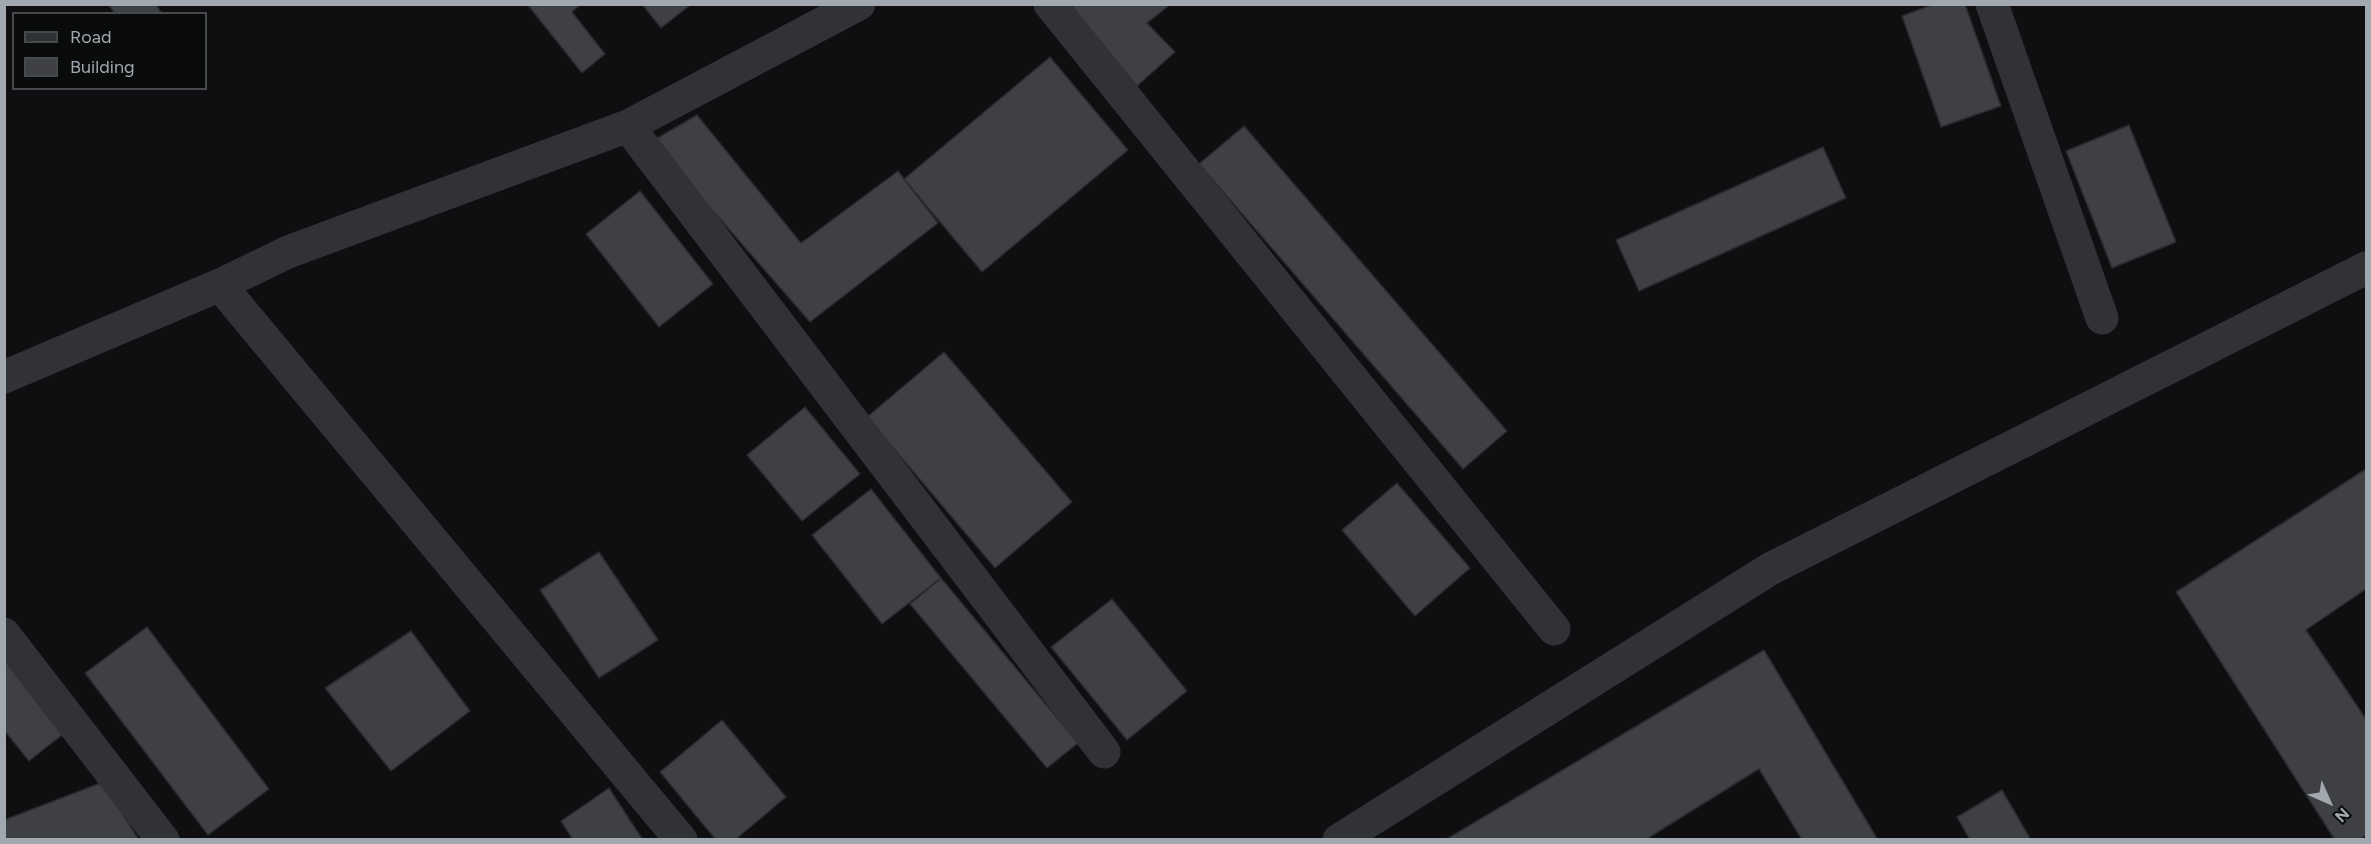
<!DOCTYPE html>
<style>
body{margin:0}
#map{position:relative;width:2371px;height:844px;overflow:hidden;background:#0f0f11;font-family:Figtree,sans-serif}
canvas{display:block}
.frame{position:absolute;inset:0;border:6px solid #a1a8b0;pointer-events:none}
.legend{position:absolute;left:12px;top:12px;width:195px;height:78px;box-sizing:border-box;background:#0a0b0b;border:2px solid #464a4d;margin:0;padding:8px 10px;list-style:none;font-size:18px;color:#a1a8b0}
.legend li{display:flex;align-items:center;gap:12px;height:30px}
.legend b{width:30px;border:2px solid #464a4d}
.north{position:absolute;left:2299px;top:772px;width:60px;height:60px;-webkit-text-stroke:4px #0a0b0b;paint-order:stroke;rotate:135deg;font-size:16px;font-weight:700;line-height:24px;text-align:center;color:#a1a8b0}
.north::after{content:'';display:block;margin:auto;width:21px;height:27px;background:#a1a8b0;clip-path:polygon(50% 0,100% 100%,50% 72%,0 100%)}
</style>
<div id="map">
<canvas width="2371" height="844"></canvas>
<div class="frame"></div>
<ul class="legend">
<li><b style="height:8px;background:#313235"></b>Road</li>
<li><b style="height:16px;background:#3e4044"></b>Building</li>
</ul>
<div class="north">N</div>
</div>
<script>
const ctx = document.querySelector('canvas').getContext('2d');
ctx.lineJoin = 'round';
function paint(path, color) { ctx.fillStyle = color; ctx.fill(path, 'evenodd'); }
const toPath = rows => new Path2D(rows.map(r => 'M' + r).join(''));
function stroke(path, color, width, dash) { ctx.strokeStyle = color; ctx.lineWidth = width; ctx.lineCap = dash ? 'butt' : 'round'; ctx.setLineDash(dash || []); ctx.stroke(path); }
const building = toPath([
 [108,4,156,4,162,14,115,14,108,4],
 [527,4,581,4,572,12,605,54,582,73,527,4],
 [642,4,688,4,689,6,661,28,642,4],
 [1069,4,1171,4,1147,23,1175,52,1137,86,1069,4],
 [1934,4,1965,4,2001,106,1941,127,1902,16,1934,4],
 [1050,57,1128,150,982,272,904,179,1050,57],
 [697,115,801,243,898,171,938,223,810,322,652,141,697,115],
 [2129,125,2176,242,2112,268,2066,151,2129,125],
 [1244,126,1507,431,1463,469,1199,164,1244,126],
 [1823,147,1846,198,1639,291,1616,240,1823,147],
 [640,191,713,284,659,327,586,234,640,191],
 [944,352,1072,502,995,568,867,417,944,352],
 [805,407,860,474,802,521,747,455,805,407],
 [2366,469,2366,589,2306,630,2366,719,2366,835,2359,840,2335,840,2176,592,2366,469],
 [1397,483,1470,568,1415,616,1342,530,1397,483],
 [871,489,941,578,882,624,812,535,871,489],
 [599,552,658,640,599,678,540,590,599,552],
 [941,578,1078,743,1047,768,910,604,941,578],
 [1112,599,1187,691,1127,740,1051,647,1112,599],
 [147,627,269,789,208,835,85,673,147,627],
 [411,631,470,711,391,771,325,688,411,631],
 [4,650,67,731,29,761,4,730,4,650],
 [1764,650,1878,840,1802,840,1759,769,1645,840,1445,840,1764,650],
 [722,720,786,797,735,840,716,840,660,772,722,720],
 [103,782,139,840,4,840,4,820,103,782],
 [609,788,643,840,573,840,561,821,609,788],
 [2002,790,2031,840,1970,840,1957,817,2002,790]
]);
paint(building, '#3e4044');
stroke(building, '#292a2c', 1.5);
stroke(toPath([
 [1050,4,1554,629],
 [1992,4,2102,318],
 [628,126,1104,752],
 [220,285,681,840],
 [4,377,220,285,288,252,628,126,859,4],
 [4,634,163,840],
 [1339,840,1770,569,2366,268]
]), '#313235', 33);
</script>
